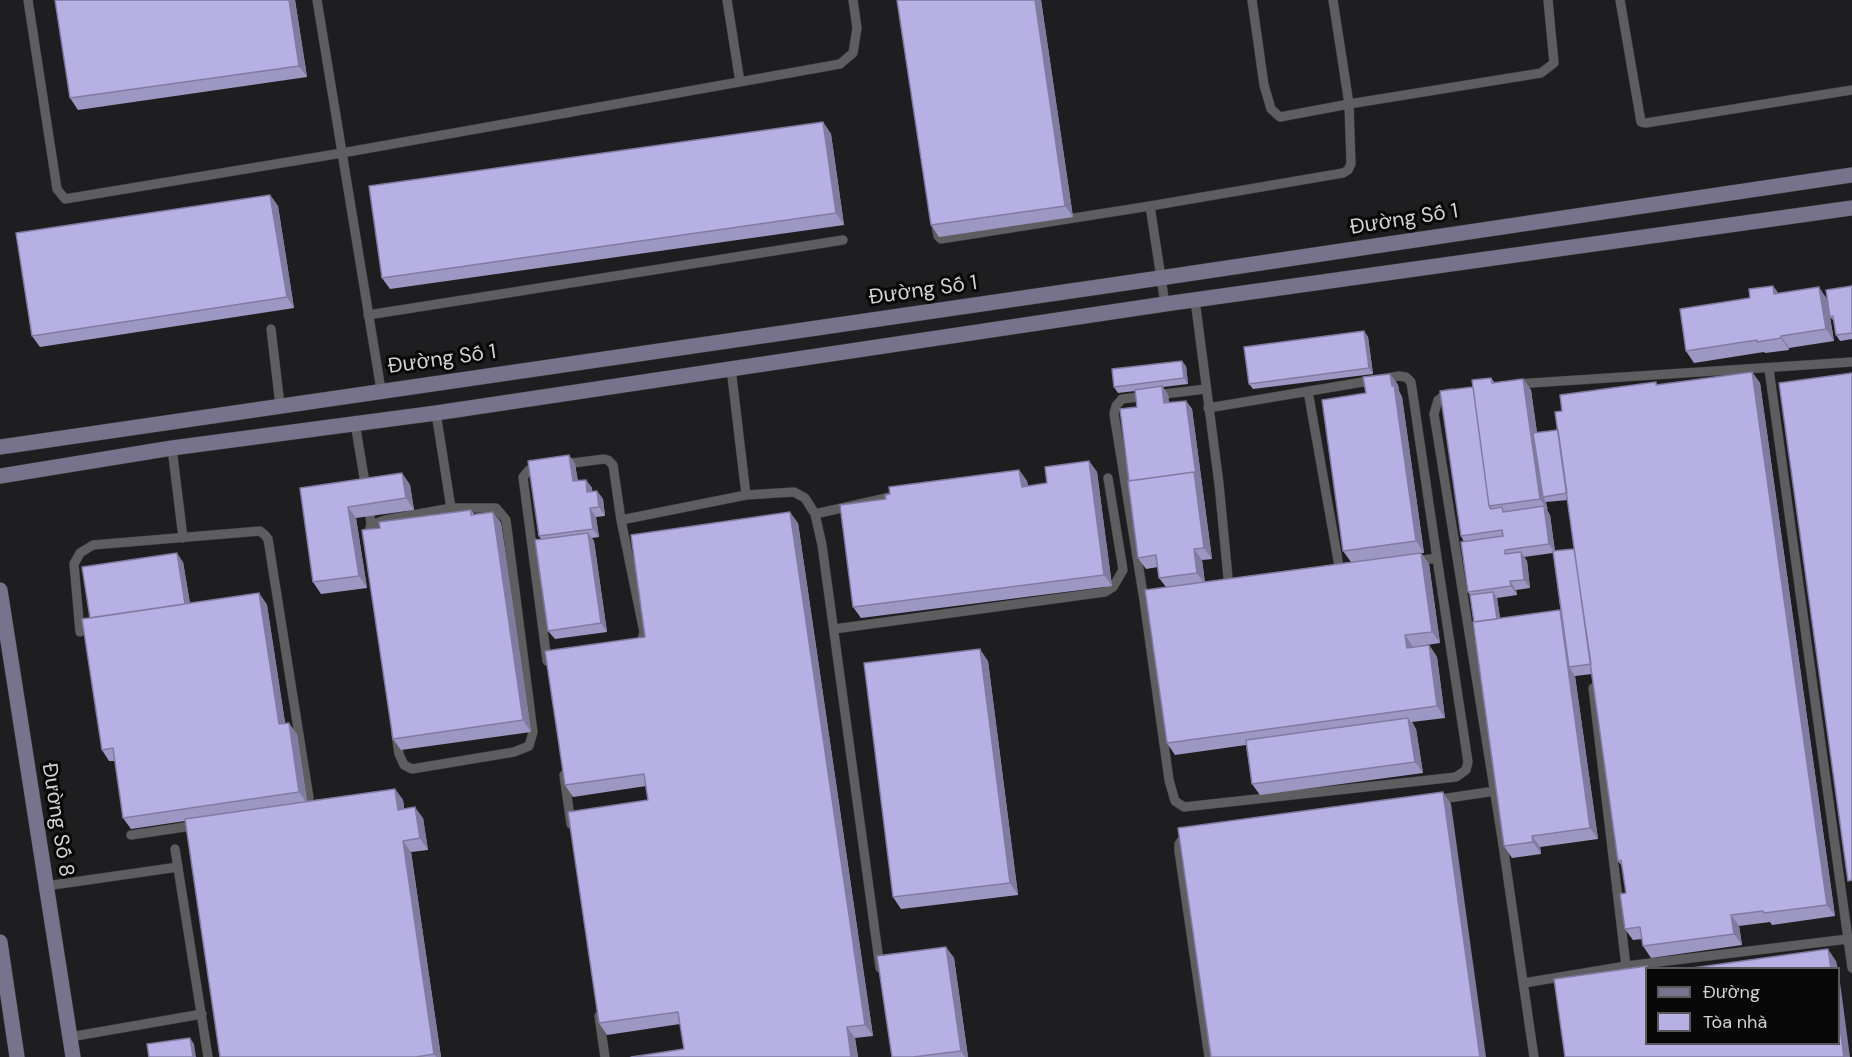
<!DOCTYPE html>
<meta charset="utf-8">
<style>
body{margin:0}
#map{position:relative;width:1852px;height:1057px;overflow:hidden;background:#1e1e20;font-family:"DM Sans",sans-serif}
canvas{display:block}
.legend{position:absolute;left:1645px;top:967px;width:195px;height:78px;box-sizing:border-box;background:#080809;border:2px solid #59595b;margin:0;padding:8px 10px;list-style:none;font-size:18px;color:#d3d3d5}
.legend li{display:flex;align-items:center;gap:12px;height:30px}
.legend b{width:30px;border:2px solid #59595b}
</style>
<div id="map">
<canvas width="1852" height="1057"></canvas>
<ul class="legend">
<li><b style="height:8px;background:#77738c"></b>Đường</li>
<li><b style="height:16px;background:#b7b0e4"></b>Tòa nhà</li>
</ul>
</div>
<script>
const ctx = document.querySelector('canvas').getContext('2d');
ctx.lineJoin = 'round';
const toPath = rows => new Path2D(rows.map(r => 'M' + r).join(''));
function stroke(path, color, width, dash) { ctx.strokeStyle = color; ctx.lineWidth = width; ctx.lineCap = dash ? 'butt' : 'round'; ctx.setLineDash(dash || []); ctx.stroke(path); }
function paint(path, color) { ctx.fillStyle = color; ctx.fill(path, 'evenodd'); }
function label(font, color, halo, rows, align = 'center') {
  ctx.font = font + ' "DM Sans",sans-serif'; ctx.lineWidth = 6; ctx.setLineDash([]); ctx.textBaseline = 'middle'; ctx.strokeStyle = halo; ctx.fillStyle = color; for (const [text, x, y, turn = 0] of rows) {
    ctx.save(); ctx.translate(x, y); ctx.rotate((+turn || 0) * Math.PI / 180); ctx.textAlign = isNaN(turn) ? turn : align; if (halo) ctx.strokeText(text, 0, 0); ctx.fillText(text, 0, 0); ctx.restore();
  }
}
const lane = toPath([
 [28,0,57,189,65,199,342,153,840,64,853,53,857,28,853,0],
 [317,0,381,390],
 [727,0,740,82],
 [1252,0,1264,85,1271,109,1280,117,1349,104,1541,73,1554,63,1548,0],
 [1620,0,1641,122,1646,123,1852,90],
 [936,225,938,236,941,239,1150,206],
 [1195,300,1219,484,1229,588],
 [1165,304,1150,206,1343,173,1348,170,1351,164,1349,104,1333,0],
 [368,315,843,240],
 [271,329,280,405],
 [1769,369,1848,939],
 [1516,384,1852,362],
 [1308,391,1340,572],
 [1452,393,1447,394,1438,400,1434,414,1502,838,1534,1057],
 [1208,408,1399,376,1406,377,1411,382,1437,558,1415,561],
 [436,413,451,508],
 [355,423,366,489],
 [172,448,183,538],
 [565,464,604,459,608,460,613,465,621,520,644,632,642,640,636,646],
 [539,468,529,470,523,477,547,661],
 [746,495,794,492,805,498,815,514,822,545,880,968],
 [815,514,895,496],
 [621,520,746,495,731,368],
 [371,525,385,520,451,508,496,508,506,520,533,732,529,746,514,752,412,769,404,765,399,754,396,734],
 [368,540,367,536,371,525,370,516],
 [1158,598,1144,600,1114,414,1116,406,1122,399,1206,389],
 [1144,600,1169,780,1175,801,1184,807,1456,777,1466,770,1468,762,1437,558],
 [834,629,1105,592,1113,587,1123,570,1108,478],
 [80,632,74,564,80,553,93,545,260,531,265,535,268,539,309,798,308,804,300,808],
 [564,775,571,824],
 [1435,800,1495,791],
 [131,835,198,825],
 [1190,838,1181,841,1179,844,1179,851,1209,1057],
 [175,849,208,1057],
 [46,886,178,867],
 [1626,966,1848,939,1852,968],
 [1524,983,1626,966,1593,688],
 [599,1016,605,1057],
 [70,1037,202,1014]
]);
const secondary = toPath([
 [0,447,1160,278,1852,175],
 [0,476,172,448,436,413,1165,304,1852,208],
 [0,590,73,1057],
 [0,942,17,1057]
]);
stroke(lane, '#39393b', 10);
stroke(secondary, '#39393b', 16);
stroke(lane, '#5e5e61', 9);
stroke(secondary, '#77738c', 15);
paint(toPath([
 [55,0,295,0,307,77,78,110,70,98],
 [897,0,1041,0,1073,217,939,237,931,225],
 [823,122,831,134,844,225,390,289,382,278],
 [270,195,278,206,294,308,40,347,32,336],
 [1773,286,1779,294,1827,299,1834,341,1789,348,1789,350,1765,353,1764,352,1694,363,1686,351,1750,298],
 [1852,286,1852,339,1840,341,1836,335,1834,321,1830,317],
 [1364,331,1368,337,1373,374,1253,389,1249,384],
 [1186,366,1188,384,1163,387,1168,395,1169,403,1186,401,1192,409,1212,559,1202,560,1205,582,1351,562,1343,551,1366,393,1390,374,1398,385,1399,391,1402,397,1424,553,1421,553,1429,564,1440,643,1413,647,1429,645,1437,657,1445,718,1412,722,1416,729,1423,773,1260,795,1252,784,1246,745,1175,755,1167,743,1166,587,1159,578,1158,567,1146,569,1138,558,1129,481,1137,407,1135,391,1118,393,1114,387],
 [1752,372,1760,383,1835,916,1772,925,1770,922,1739,926,1742,945,1651,958,1643,946,1642,939,1633,940,1625,929,1626,893,1622,866,1618,861,1592,674,1575,676,1598,839,1540,847,1541,854,1512,858,1504,846,1470,595,1468,592,1464,542,1461,536,1472,387,1491,378,1495,383,1523,379,1531,390,1537,433,1558,430,1562,411,1658,385],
 [1568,500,1574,549,1555,551,1550,515,1547,510,1546,502],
 [1553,553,1561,613,1500,618,1497,598,1517,595,1516,590,1530,588,1527,561,1524,557],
 [569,455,575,464,578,481,586,480,592,488,592,491,597,491,603,499,605,516,596,517,599,537,592,538,594,541,607,632,555,639,548,631,541,539,539,536],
 [1089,461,1097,472,1112,586,861,618,853,607,886,499,890,494,1019,470,1027,481,1028,486,1047,483],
 [402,473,410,485,414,510,356,518,367,588,321,594,313,582,300,488],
 [471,510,474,514,493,512,501,523,531,732,401,750,393,739,380,528],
 [798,523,873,1036,855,1038,858,1057,631,1057,684,1049,680,1024,607,1035,599,1023,648,800,646,786,573,797,565,785,645,637],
 [183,562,190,603,259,593,267,605,285,723,297,734,307,801,395,789,403,800,404,809,423,818,428,850,411,852,441,1057,220,1057,185,821,131,829,123,818,115,761,109,761,102,750,90,618],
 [988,661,1018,895,901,909,893,897],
 [946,947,954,958,968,1057,892,1057]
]), '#9d97c4');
paint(toPath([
 [289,0,295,0,307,77,299,66],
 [1035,0,1041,0,1073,217,1065,206],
 [823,122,831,134,844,225,836,213],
 [270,195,278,206,294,308,287,297],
 [1773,286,1781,297,1774,294],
 [1819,287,1827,299,1834,341,1826,329],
 [1364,331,1368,337,1373,374,1369,368],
 [1781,336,1789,348,1789,350,1781,338],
 [1182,361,1186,366,1188,384,1184,378],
 [1752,372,1760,383,1835,916,1827,905],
 [1390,374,1398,385,1399,391,1402,397,1424,553,1416,541],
 [1523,379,1531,390,1546,496,1543,497,1546,502,1548,510,1540,499],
 [1162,386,1168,395,1170,412,1164,403],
 [1186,401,1192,409,1202,484,1196,475],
 [569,455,575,464,579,490,573,481],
 [1089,461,1097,472,1112,586,1104,575],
 [1019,470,1027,481,1030,498,1022,487],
 [1194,472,1202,484,1212,559,1204,548],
 [402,473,410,485,414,510,406,498],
 [586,480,592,488,593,500,587,492],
 [597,491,603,499,605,516,599,507],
 [1544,506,1550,515,1555,553,1549,544],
 [348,507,356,518,367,588,359,576],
 [590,508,596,517,599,537,593,529],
 [493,512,501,523,531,732,523,720],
 [790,512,798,523,873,1036,865,1025],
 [588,533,594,541,607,632,601,623],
 [1194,549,1202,560,1205,584,1197,573],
 [1521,552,1527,561,1530,588,1524,580],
 [177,553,183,562,192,616,186,607],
 [1421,553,1429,564,1440,643,1432,632],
 [1510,581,1516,590,1517,595,1511,586],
 [1493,592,1497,598,1502,631,1498,625],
 [259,593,267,605,287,735,279,724],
 [1560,610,1567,622,1569,667,1575,676,1598,839,1590,828],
 [1405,635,1413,647,1415,660,1407,648],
 [1429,645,1437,657,1445,718,1437,706],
 [980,649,988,661,1018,895,1010,883],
 [1408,718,1416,729,1423,773,1415,762],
 [289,723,297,734,307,803,299,792],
 [395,789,403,800,406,821,398,810],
 [1443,792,1451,804,1486,1057,1480,1057],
 [415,807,423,818,428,850,420,838],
 [1532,836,1540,847,1541,854,1533,842],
 [403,841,411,852,441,1057,436,1057,434,1054],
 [1731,915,1739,926,1742,945,1734,934],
 [946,947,954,958,968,1057,965,1057,961,1051],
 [1828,949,1836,961,1838,969,1831,969],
 [1839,975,1850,1057,1844,1057,1839,1021],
 [847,1027,855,1038,858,1057,851,1057],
 [190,1038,194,1044,196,1057,193,1057]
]), '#807ba0');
const building = toPath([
 [55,0,289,0,299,66,70,98,55,0],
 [897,0,1035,0,1065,206,931,225,897,0],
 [823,122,836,213,382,278,369,186,823,122],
 [270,195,287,297,32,336,16,233,270,195],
 [1773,286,1774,294,1819,287,1826,329,1781,336,1781,338,1757,342,1757,340,1686,351,1680,309,1750,298,1749,289,1773,286],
 [1852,286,1852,333,1836,335,1833,316,1830,317,1826,290,1852,286],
 [1364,331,1369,368,1249,384,1244,347,1364,331],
 [1182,361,1184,378,1114,387,1112,369,1182,361],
 [1752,372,1827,905,1764,913,1763,911,1731,915,1734,934,1643,946,1640,927,1625,929,1620,894,1626,893,1621,860,1618,861,1555,412,1562,411,1560,395,1656,382,1656,385,1752,372],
 [1852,373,1852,880,1848,881,1779,383,1852,373],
 [1390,374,1392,386,1394,385,1416,541,1343,551,1322,400,1366,393,1363,377,1390,374],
 [1491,378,1492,383,1523,379,1540,499,1489,506,1472,380,1491,378],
 [1162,386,1164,403,1186,401,1196,475,1194,472,1129,481,1120,409,1137,407,1135,390,1162,386],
 [1473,387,1489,506,1491,509,1502,507,1503,512,1544,506,1549,544,1505,550,1505,554,1521,552,1524,580,1510,581,1511,586,1468,592,1461,542,1503,536,1502,530,1461,536,1440,391,1473,387],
 [1558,430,1567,493,1543,497,1533,433,1558,430],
 [569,455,573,481,586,480,587,492,597,491,599,507,590,508,593,529,539,536,528,461,569,455],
 [1089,461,1104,575,853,607,840,505,886,499,885,495,890,494,889,487,1019,470,1022,487,1047,483,1045,467,1089,461],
 [1194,472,1204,548,1194,549,1197,573,1159,578,1156,555,1138,558,1128,481,1194,472],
 [402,473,406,498,348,507,359,576,313,582,300,488,402,473],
 [471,510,471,515,493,512,523,720,393,739,362,530,380,528,379,522,471,510],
 [790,512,865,1025,847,1027,851,1057,631,1057,684,1049,678,1012,599,1023,568,812,648,800,644,774,565,785,545,651,645,637,631,535,790,512],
 [588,533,601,623,548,631,535,540,588,533],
 [1574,549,1591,664,1569,667,1553,551,1574,549],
 [177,553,185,604,90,618,82,567,177,553],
 [1421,553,1432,632,1405,635,1407,648,1429,645,1437,706,1167,743,1145,590,1421,553],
 [1493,592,1497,619,1474,622,1470,595,1493,592],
 [259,593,279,724,289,723,299,792,123,818,113,748,102,750,82,619,259,593],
 [1560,610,1590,828,1532,836,1533,842,1504,846,1473,622,1560,610],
 [980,649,1010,883,893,897,864,663,980,649],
 [1408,718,1415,762,1252,784,1246,740,1408,718],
 [395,789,398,810,415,807,420,838,403,841,434,1054,416,1057,220,1057,185,819,395,789],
 [1443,792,1480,1057,1211,1057,1178,828,1443,792],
 [946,947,961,1051,913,1057,892,1057,877,956,946,947],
 [1828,949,1831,969,1685,969,1828,949],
 [1647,966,1648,969,1647,969,1647,1044,1839,1044,1839,1021,1844,1057,1565,1057,1554,979,1647,966],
 [190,1038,193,1057,149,1057,147,1044,190,1038]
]);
paint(building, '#b7b0e4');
stroke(building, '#807ba0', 1.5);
label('21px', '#d3d3d5', '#080809', [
 ["Đường Số 1",1404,220,-9],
 ["Đường Số 1",923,291,-8],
 ["Đường Số 1",442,360,-8],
 ["Đường Số 8",57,820,81]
]);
</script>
